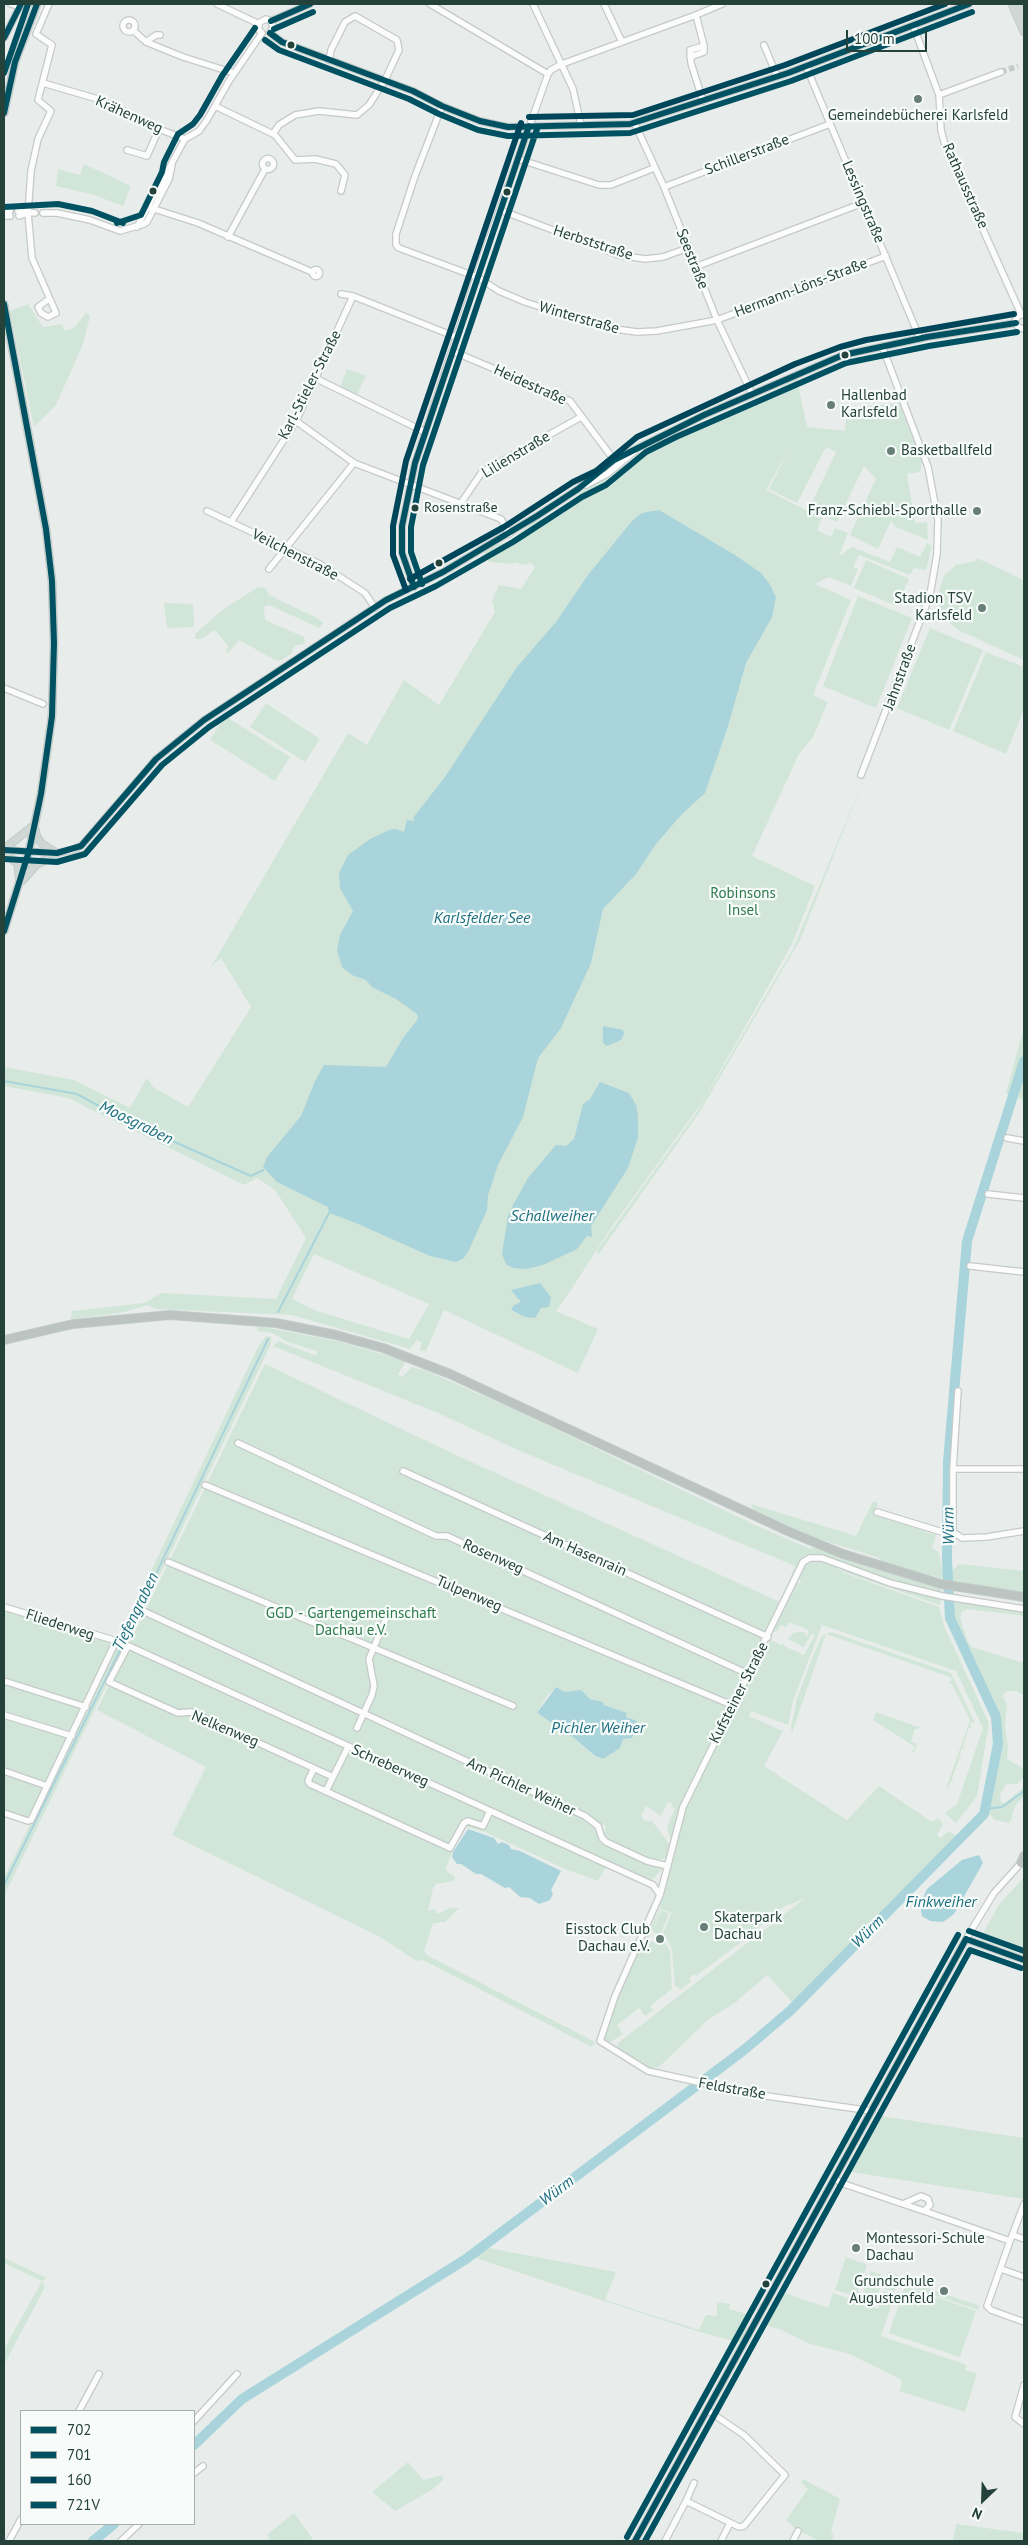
<!DOCTYPE html>
<meta charset="utf-8">
<style>
body{margin:0}
#map{position:relative;width:1028px;height:2545px;overflow:hidden;background:#e8edeb;font-family:"PT Sans",sans-serif}
canvas{display:block}
.frame{position:absolute;inset:0;border:5px solid #24423a;pointer-events:none}
.legend{position:absolute;left:20px;top:2410px;width:175px;height:115px;box-sizing:border-box;background:#f7fbf9;border:1px solid #a3b1ad;margin:0;padding:6px 9px;list-style:none;font-size:15px;color:#24423a}
.legend li{display:flex;align-items:center;gap:10px;height:25px}
.legend b{width:25px;border:1px solid #a3b1ad}
.north{position:absolute;left:958px;top:2475px;width:50px;height:50px;-webkit-text-stroke:4px #f7fbf9;paint-order:stroke;rotate:204deg;font-size:14px;font-weight:700;line-height:20px;text-align:center;color:#24423a}
.north::after{content:'';display:block;margin:auto;width:18px;height:22px;background:#24423a;clip-path:polygon(50% 0,100% 100%,50% 72%,0 100%)}
.scale{position:absolute;left:846px;top:30px;width:81px;height:22px;box-sizing:border-box;border:2px solid #24423a;border-top:0;padding-left:6px;font-size:15px;line-height:18px;white-space:nowrap;color:#24423a;-webkit-text-stroke:4px #f7fbf9;paint-order:stroke}
</style>
<div id="map">
<canvas width="1028" height="2545"></canvas>
<div class="frame"></div>
<ul class="legend">
<li><b style="height:6px;background:#005262"></b>702</li>
<li><b style="height:6px;background:#005262"></b>701</li>
<li><b style="height:6px;background:#00465a"></b>160</li>
<li><b style="height:6px;background:#005262"></b>721V</li>
</ul>
<div class="north">N</div>
<div class="scale">100 m</div>
</div>
<script>
const ctx = document.querySelector('canvas').getContext('2d');
ctx.lineJoin = 'round';
function paint(path, color) { ctx.fillStyle = color; ctx.fill(path, 'evenodd'); }
const toPath = rows => new Path2D(rows.map(r => 'M' + r).join(''));
function stroke(path, color, width, dash) { ctx.strokeStyle = color; ctx.lineWidth = width; ctx.lineCap = dash ? 'butt' : 'round'; ctx.setLineDash(dash || []); ctx.stroke(path); }
function label(font, color, halo, rows, align = 'center') {
  ctx.font = font + ' "PT Sans",sans-serif'; ctx.lineWidth = 4.5; ctx.setLineDash([]); ctx.textBaseline = 'middle'; ctx.strokeStyle = halo; ctx.fillStyle = color; for (const [text, x, y, turn = 0] of rows) {
    ctx.save(); ctx.translate(x, y); ctx.rotate((+turn || 0) * Math.PI / 180); ctx.textAlign = isNaN(turn) ? turn : align; if (halo) ctx.strokeText(text, 0, 0); ctx.fillText(text, 0, 0); ctx.restore();
  }
}
paint(toPath([
 [84,164,131,186,123,206,94,195,56,186,58,169,80,175],
 [28,304,43,327,61,324,65,331,74,328,86,313,90,316,83,344,56,405,34,427,10,311],
 [347,369,366,376,357,395,340,387],
 [797,379,807,427,845,431,846,420,854,417,853,408,899,403,922,461,920,472,907,474,915,523,927,522,928,540,896,527,891,521,878,549,850,535,876,479,864,466,837,522,809,509,836,452,826,447,797,503,769,489,789,449,766,490,822,518,817,530,831,537,835,528,848,533,839,556,852,547,890,562,897,547,920,557,927,543,932,546,926,570,914,568,910,575,859,555,853,567,858,569,851,586,829,577,815,584,851,600,813,695,828,702,813,737,799,754,752,856,815,886,792,944,703,1101,606,1235,573,1287,556,1311,598,1329,578,1373,444,1310,426,1351,419,1350,422,1343,417,1340,410,1349,292,1315,156,1309,148,1305,120,1313,71,1319,72,1311,144,1303,162,1293,276,1299,306,1238,275,1190,257,1178,244,1185,68,1098,4,1086,4,1067,74,1080,130,1108,147,1078,153,1087,188,1107,251,1007,221,958,211,967,348,733,367,745,404,680,439,705,495,612,492,601,499,585,521,589,535,567,531,563,522,565,516,562,511,564,490,562,485,558,484,553,492,546,507,542,533,523,557,512,575,499,579,493,628,463,643,449,758,400],
 [314,1254,429,1304,409,1339,317,1311,292,1299],
 [540,1283,525,1317,511,1310,514,1305,521,1302,512,1290],
 [977,558,1024,580,1024,660,958,630,948,622,940,611,938,595,944,576,956,565,976,561],
 [866,560,909,579,897,606,854,588],
 [258,587,265,588,269,595,319,619,323,623,320,628,315,626,269,605,264,607,265,620,304,637,305,643,301,645,295,645,291,654,282,660,275,660,239,640,228,653,226,652,228,646,215,630,201,639,195,639,195,634,221,611],
 [858,596,912,618,876,708,823,686],
 [164,603,193,604,194,627,167,628],
 [930,628,983,650,949,730,897,708],
 [986,652,1024,667,1024,709,1006,754,953,731],
 [266,703,320,739,305,762,250,727],
 [225,716,290,757,275,781,210,740],
 [866,774,800,940,699,1113,598,1255,597,1250,697,1112,793,949],
 [1024,1027,1024,1100,1006,1093],
 [258,1326,337,1341,406,1361,398,1374,402,1377,412,1367,427,1371,522,1413,757,1526,811,1549,813,1547,861,1565,941,1589,942,1594,900,1583,823,1556,813,1555,802,1560,796,1567,782,1603,680,1806,671,1840,667,1827,675,1809,671,1807,672,1803,668,1802,661,1816,645,1805,645,1809,641,1815,644,1820,653,1822,670,1845,666,1858,656,1860,614,1844,604,1835,606,1827,592,1818,601,1843,662,1869,650,1882,607,1865,598,1881,568,1870,485,1832,463,1826,445,1870,455,1877,454,1881,436,1884,433,1888,428,1911,435,1909,437,1914,450,1908,459,1908,445,1922,433,1923,424,1951,427,1955,595,2042,592,2047,423,1960,417,1961,380,1937,172,1835,206,1767,97,1710,205,1488,212,1484,207,1483,265,1364,456,1455,780,1602,795,1566,518,1450,440,1414,273,1346,278,1341,317,1356,316,1351,288,1342,272,1333,257,1331],
 [556,1687,565,1692,579,1691,590,1699,603,1702,604,1705,627,1714,626,1717,632,1721,633,1733,623,1738,611,1754,603,1759,594,1756,574,1738,537,1713,547,1696],
 [266,1336,271,1337,271,1344,128,1641,119,1638,258,1347],
 [873,1501,878,1503,874,1514,936,1535,932,1548,939,1553,942,1569,952,1571,959,1564,1024,1571,1024,1592,965,1584,881,1563,879,1558,810,1536,753,1509,751,1504,856,1536],
 [810,1560,834,1565,844,1573,939,1607,944,1626,989,1723,977,1796,956,1823,945,1813,957,1804,983,1728,956,1671,822,1625,793,1701,788,1725,751,1711,749,1716,783,1731,764,1766,847,1820,879,1786,932,1822,938,1818,943,1824,937,1835,940,1838,949,1831,958,1837,793,2003,767,1975,736,2002,709,2019,659,2067,648,2068,617,2049,618,2043,804,1899,783,1907,744,1940,696,1976,694,1974,689,1978,691,1982,680,1990,677,1986,675,1987,672,1950,667,1939,662,1935,671,1914,674,1914,661,1909,648,1940,660,1945,664,1941,670,1951,672,1989,650,2006,653,2010,645,2016,639,2008,617,2025,623,2034,609,2043,603,2037,622,1987,661,1906,658,1904,671,1867,685,1807,735,1704,770,1640,782,1645,784,1642,784,1646,804,1655,815,1635,812,1634,803,1647,788,1639,793,1633,799,1632,805,1632,804,1634,808,1636,809,1631,804,1628,789,1622,786,1627,781,1625,777,1631,773,1632,794,1583,801,1583,798,1576,805,1563],
 [836,1565,941,1600,940,1605,844,1572],
 [957,1599,1024,1609,1024,1616,967,1609,962,1612,960,1618,968,1642,972,1647,1024,1663,1024,1695,1015,1691,1007,1691,1002,1696,1007,1704,1005,1727,1008,1746,1007,1759,1023,1768,1024,1777,1017,1784,1006,1784,1000,1794,1001,1803,1005,1803,1024,1787,1024,1796,1015,1806,1010,1823,995,1820,985,1809,998,1744,996,1717,950,1618,950,1606],
 [4,1609,105,1641,113,1646,29,1823,26,1824,4,1816],
 [831,1632,951,1673,975,1723,971,1722,970,1726,974,1727,969,1728,963,1746,966,1749,962,1748,959,1757,963,1758,959,1759,952,1779,955,1781,951,1781,948,1789,947,1786,970,1720,952,1684,949,1682,952,1680,950,1677,826,1634,792,1733,791,1727,797,1698,813,1656,822,1636],
 [117,1644,125,1647,4,1896,4,1878],
 [876,1712,921,1728,915,1729,911,1741,917,1744,914,1753,912,1752,915,1747,873,1720],
 [1024,1877,1024,1955,980,1939,998,1906],
 [662,1910,669,1914,660,1935,652,1931],
 [881,2116,1024,2138,1024,2199,851,2172],
 [854,2127,857,2128,832,2172,829,2169],
 [483,2247,616,2272,605,2300,699,2330,706,2315,717,2316,717,2302,730,2304,729,2309,747,2314,743,2324,748,2328,740,2343,690,2329,604,2301,470,2256],
 [846,2257,867,2265,858,2291,860,2292,858,2297,835,2290],
 [4,2258,47,2278,42,2281,45,2287,4,2365,4,2349,42,2281,4,2263],
 [871,2271,885,2276,876,2299,863,2292],
 [888,2271,899,2275,894,2292,883,2288],
 [913,2283,980,2306,978,2310,911,2287],
 [905,2286,976,2311,960,2357,889,2333],
 [884,2291,895,2295,881,2336,967,2365,965,2370,977,2374,965,2412,899,2391,902,2384,900,2379,847,2353,810,2344,779,2329,764,2325,782,2292,828,2308,833,2293,878,2309],
 [408,2462,423,2480,443,2475,443,2480,433,2489,395,2511,372,2492],
 [803,2479,840,2499,831,2531,834,2534,832,2541,819,2541,796,2529,786,2520,808,2489,801,2483],
 [294,2513,314,2541,271,2541,267,2535],
 [956,2524,1024,2533,1024,2541,953,2541]
]), '#d1e6d8');
paint(toPath([
 [659,510,735,555,761,573,769,583,776,597,772,617,746,663,728,726,705,793,682,814,656,844,636,874,603,909,591,963,561,1028,538,1058,523,1117,498,1165,488,1195,487,1210,468,1252,463,1259,456,1262,430,1256,356,1223,329,1213,328,1207,277,1182,263,1167,267,1157,301,1116,315,1081,324,1065,386,1067,403,1038,418,1019,417,1014,396,999,372,987,366,980,352,975,342,967,337,950,340,935,353,911,340,888,339,873,348,855,370,839,389,830,396,829,404,832,407,820,415,821,413,818,445,777,517,667,556,622,588,575,632,521,642,513],
 [603,1026,623,1030,624,1034,621,1040,607,1046,603,1043],
 [600,1082,629,1093,636,1105,638,1116,638,1137,628,1168,591,1226,592,1237,587,1236,577,1249,543,1265,526,1269,513,1268,506,1264,502,1254,508,1216,514,1203,528,1178,556,1145,566,1146,574,1139,583,1104,590,1099],
 [540,1283,551,1297,549,1307,541,1308,535,1318,525,1317,511,1310,514,1305,521,1302,511,1290],
 [556,1687,565,1692,581,1690,590,1699,603,1702,604,1705,627,1713,626,1717,637,1721,632,1738,623,1739,620,1748,603,1759,595,1756,574,1738,537,1713],
 [468,1829,494,1838,498,1844,502,1842,509,1845,511,1849,520,1851,561,1871,551,1890,553,1894,550,1900,539,1904,530,1898,520,1897,509,1887,505,1888,481,1874,476,1874,461,1864,457,1864,452,1857,453,1852],
 [979,1855,983,1863,954,1914,943,1922,930,1921,922,1916,920,1905,927,1889,962,1860]
]), '#a9d4db');
stroke(toPath([
 [4,1081,77,1094,121,1118,251,1176,263,1170],
 [278,1312,329,1213],
 [124,1641,268,1339],
 [985,1809,1002,1807,1024,1791],
 [4,1885,122,1646]
]), '#a9d4db', 2);
stroke(toPath([
 [194,2445,242,2399,466,2259,744,2050,791,2010,984,1814,998,1744,996,1717,950,1618,947,1559,948,1462,967,1241,1024,1061],
 [93,2541,114,2524]
]), '#a9d4db', 10);
stroke(toPath([
 [1001,72,1018,66]
]), '#c1cbc8', 5.5, [5.5, 3]);
const minor = toPath([
 [11,4,20,7],
 [217,4,259,24],
 [430,4,548,74],
 [533,4,573,89,581,125],
 [604,4,622,42],
 [696,15,704,46,690,50,691,63,703,101],
 '123 26a6 6 0 1 1 12 0a6 6 0 1 1-12 0Z',
 [271,21,310,4],
 [913,25,939,95,941,130,945,145,1021,314],
 [133,30,146,42,183,57,234,73],
 [262,33,258,29,260,22,266,19,271,21],
 [270,33,282,42,413,91,442,106,480,121,508,127,630,124,788,73,969,4],
 [270,33,273,27,271,21],
 [4,38,21,4],
 [146,42,156,35,160,35],
 [764,45,777,76],
 [690,57,704,52,704,46],
 [806,66,920,339],
 [43,83,101,100,124,111,130,118,185,139],
 [939,95,1001,72],
 [215,106,275,135,295,160,315,159,336,164,345,175,341,191],
 [442,106,415,176,396,234,396,245,399,248,477,277,499,291,525,302,607,328,637,332,657,331,717,320,886,256],
 [635,124,664,187,717,320,752,394],
 [273,134,279,125,295,115,319,111,357,115,369,105,385,80,399,50,397,40,355,16,345,22,331,50,329,60],
 [127,150,147,156,159,129],
 '262.5 164a5.5 5.5 0 1 1 11 0a5.5 5.5 0 1 1-11 0Z',
 [518,159,599,185,611,185,654,168],
 [664,187,830,124],
 [148,207,198,223,312,272],
 [500,210,619,255,645,259,663,257,688,248],
 [4,211,10,211],
 [18,211,35,213],
 [43,213,57,213,90,220,120,231,144,224,147,222,169,179,172,165],
 [4,216,10,216],
 [19,216,28,213],
 [137,227,185,139,199,131,207,120,229,81,262,33],
 [228,237,265,169],
 [695,267,863,203],
 '312.5 273a3.5 3.5 0 1 1 7 0a3.5 3.5 0 1 1-7 0Z',
 [341,294,353,296,456,337],
 [49,299,38,307,41,313,48,317,56,313,32,258,28,213,31,171,38,139,51,111,38,100,52,45,36,34,49,4],
 [1024,315,1019,315,1015,321,1018,327,1024,329],
 [452,351,570,401,614,460],
 [315,378,425,432],
 [296,421,354,463,501,519,509,534],
 [586,485,607,474,634,452],
 [461,503,482,472,581,417],
 [207,511,320,564,365,593,375,608],
 [231,522,296,421,353,296],
 [269,569,354,463],
 [414,587,402,553,402,526,415,463,483,257,548,74,551,70,562,64,696,15,722,4],
 [4,688,43,704],
 [861,775,930,595,937,554,938,520,928,467,882,346],
 [4,850,57,853,72,850,81,846,156,759,204,720,386,600,443,572,537,516,578,489,614,460,704,415,843,355,927,337,1016,323],
 [1007,1138,1024,1141],
 [988,1194,1024,1198],
 [970,1266,1024,1272],
 [238,1443,436,1536,447,1536,748,1674],
 [953,1469,1024,1469],
 [403,1471,768,1637],
 [205,1485,732,1705],
 [877,1512,942,1532,953,1532,962,1538,987,1537,1024,1531],
 [953,1532,953,1469,958,1391],
 [168,1562,513,1706],
 [4,1607,120,1642,653,1885,660,1895],
 [143,1611,585,1816,598,1826,602,1838,606,1842,647,1861,668,1866],
 [128,1646,109,1682,178,1713,191,1712,333,1777],
 [4,1681,86,1707],
 [4,1715,72,1736],
 [357,1728,372,1695,374,1686,369,1659,387,1616],
 [314,1768,308,1781,310,1784,450,1848,464,1823,468,1821,483,1826,490,1811],
 [4,1771,47,1786],
 [326,1791,348,1747],
 [4,1813,28,1821,31,1820,115,1643],
 [966,1939,1024,1960],
 [872,2111,753,2094,648,2071,600,2041,615,1996,660,1895,683,1807,803,1562,810,1558,822,1558,890,1583,942,1596,1024,1609],
 [834,2179,847,2185,903,2204,924,2211,930,2205,928,2199,921,2196,903,2204],
 [924,2211,1010,2241,987,2306,991,2310,1024,2322],
 [1013,2235,1024,2239],
 [1010,2241,1024,2204],
 [1001,2269,1024,2277],
 [1024,2385,1015,2417,1024,2424],
 [79,2411,99,2374],
 [194,2421,237,2374],
 [194,2473,203,2466],
 [686,2501,694,2483],
 [9,2541,21,2519],
 [121,2541,139,2524],
 [635,2541,966,1939,994,1893,1021,1863],
 [665,2541,686,2501,739,2527,744,2526,785,2475,744,2435,707,2410],
 [721,2541,730,2523],
 [793,2541,798,2531]
]);
const major = toPath([
 [1012,4,1024,32],
 [1020,4,1024,15],
 [4,113,15,62,37,4],
 [4,304,46,529,52,581,54,643,52,716,41,794,29,851,4,931],
 [35,829,37,837,42,844,57,853],
 [4,849,33,826],
 [4,853,18,864,19,877],
 [22,881,36,865,57,853]
]);
const highway = toPath([
 [4,1340,73,1324,170,1315,276,1323,336,1335,383,1348,450,1374,792,1533,843,1554,941,1584,1024,1597],
 [1021,1863,1024,1856]
]);
stroke(minor, '#c5cac8', 8);
stroke(major, '#c3ccc9', 9);
stroke(highway, '#c3ccc9', 10);
stroke(minor, '#fcfcfc', 5.5);
stroke(major, '#cfd7d5', 7);
stroke(highway, '#bcc4c2', 8);
stroke(toPath([
 [271,21,310,4],
 [270,33,282,42,413,91,442,106,480,121,508,127,630,124,788,73,969,4],
 [4,38,21,4],
 [4,113,15,62,37,4],
 [4,304,46,529,52,581,54,643,52,716,41,794,29,851,4,931],
 [414,587,402,553,402,526,415,463,529,126],
 [4,850,57,853,81,846,156,759,204,720,386,600,443,572,537,516,578,489,614,460,704,415,843,355,927,337,1016,323],
 [966,1939,1024,1960],
 [635,2541,966,1939]
]), '#005262', 6);
stroke(toPath([
 [274,29,313,12],
 [265,40,279,50,409,99,439,114,478,130,508,136,630,133,791,81,972,12],
 [422,584,411,552,411,527,423,465,537,129],
 [4,859,57,862,85,854,162,765,209,727,390,608,436,586,513,542,582,497,606,485,646,452,676,437,846,363,929,346,1017,332]
]), '#005262', 6);
stroke(toPath([
 [529,117,633,115,785,65,945,4],
 [410,579,504,527,573,482,596,471,637,437,795,364,840,347,866,340,1014,314],
 [406,590,393,555,393,526,406,461,521,123]
]), '#00465a', 6);
stroke(toPath([
 [645,2541,970,1950,1021,1968]
]), '#005262', 6);
stroke(toPath([
 [969,1931,1024,1951],
 [627,2537,958,1935]
]), '#005262', 6);
stroke(toPath([
 [4,73,28,4],
 [4,207,58,204,92,211,123,223],
 [117,223,141,215,162,172,164,162,178,134,193,124,200,115,222,76,255,28]
]), '#005262', 6);
for (const [x, y, r, color] of [
 [291,45,4.5,"#24423a"],
 [918,99,5,"#697e78"],
 [153,191,4.5,"#24423a"],
 [507,192,4.5,"#24423a"],
 [845,355,4.5,"#24423a"],
 [831,405,5,"#697e78"],
 [891,451,5,"#697e78"],
 [415,508,4.5,"#24423a"],
 [977,511,5,"#697e78"],
 [439,563,4.5,"#24423a"],
 [982,608,5,"#697e78"],
 [704,1927,5,"#697e78"],
 [660,1939,5,"#697e78"],
 [856,2248,5,"#697e78"],
 [766,2284,4.5,"#24423a"],
 [944,2291,5,"#697e78"]
]) { const dot = new Path2D(); dot.arc(x, y, r, 0, 2 * Math.PI); ctx.fillStyle = color; ctx.fill(dot); stroke(dot, '#f7fbf9', 2); }
label('14px', '#24423a', '#f7fbf9', [
 ["Rosenstraße",424,508]
], 'left');
label('15px', '#24423a', '#f7fbf9', [
 ["Krähenweg",129,115,24],
 ["Schillerstraße",747,155,-21],
 ["Rathausstraße",965,186,66],
 ["Lessingstraße",863,202,67],
 ["Herbststraße",593,243,18],
 ["Seestraße",692,259,68],
 ["Hermann-Löns-Straße",801,288,-21],
 ["Winterstraße",579,318,16],
 ["Karl-Stieler-Straße",310,385,-63],
 ["Heidestraße",530,385,24],
 ["Lilienstraße",516,455,-31],
 ["Veilchenstraße",295,555,27],
 ["Jahnstraße",900,677,-70],
 ["Am Hasenrain",585,1554,24],
 ["Rosenweg",493,1557,24],
 ["Tulpenweg",469,1594,23],
 ["Fliederweg",60,1625,18],
 ["Kufsteiner Straße",739,1693,-63],
 ["Nelkenweg",225,1729,23],
 ["Schreberweg",390,1766,24],
 ["Am Pichler Weiher",521,1787,25],
 ["Feldstraße",732,2089,10]
]);
label('15px', '#24423a', '#f7fbf9', [
 ["Gemeindebücherei Karlsfeld",918,116,"center"],
 ["Hallenbad",841,396],
 ["Karlsfeld",841,413],
 ["Basketballfeld",901,451],
 ["Franz-Schiebl-Sporthalle",967,511,"right"],
 ["Stadion TSV",972,599,"right"],
 ["Karlsfeld",972,616,"right"],
 ["Skaterpark",714,1918],
 ["Dachau",714,1935],
 ["Eisstock Club",650,1930,"right"],
 ["Dachau e.V.",650,1947,"right"],
 ["Montessori-Schule",866,2239],
 ["Dachau",866,2256],
 ["Grundschule",934,2282,"right"],
 ["Augustenfeld",934,2299,"right"]
], 'left');
label('15px', '#2d7a4b', '#f7fbf9', [
 ["Robinsons",743,894],
 ["Insel",743,911],
 ["GGD - Gartengemeinschaft",351,1614],
 ["Dachau e.V.",351,1631]
]);
label('italic 16px', '#1c6f80', '#f7fbf9', [
 ["Karlsfelder See",482,918],
 ["Moosgraben",136,1123,26],
 ["Schallweiher",552,1216],
 ["Würm",949,1526,-91],
 ["Tiefengraben",136,1612,-64],
 ["Pichler Weiher",598,1728],
 ["Finkweiher",941,1902],
 ["Würm",868,1932,-45],
 ["Würm",557,2191,-37]
]);
</script>
